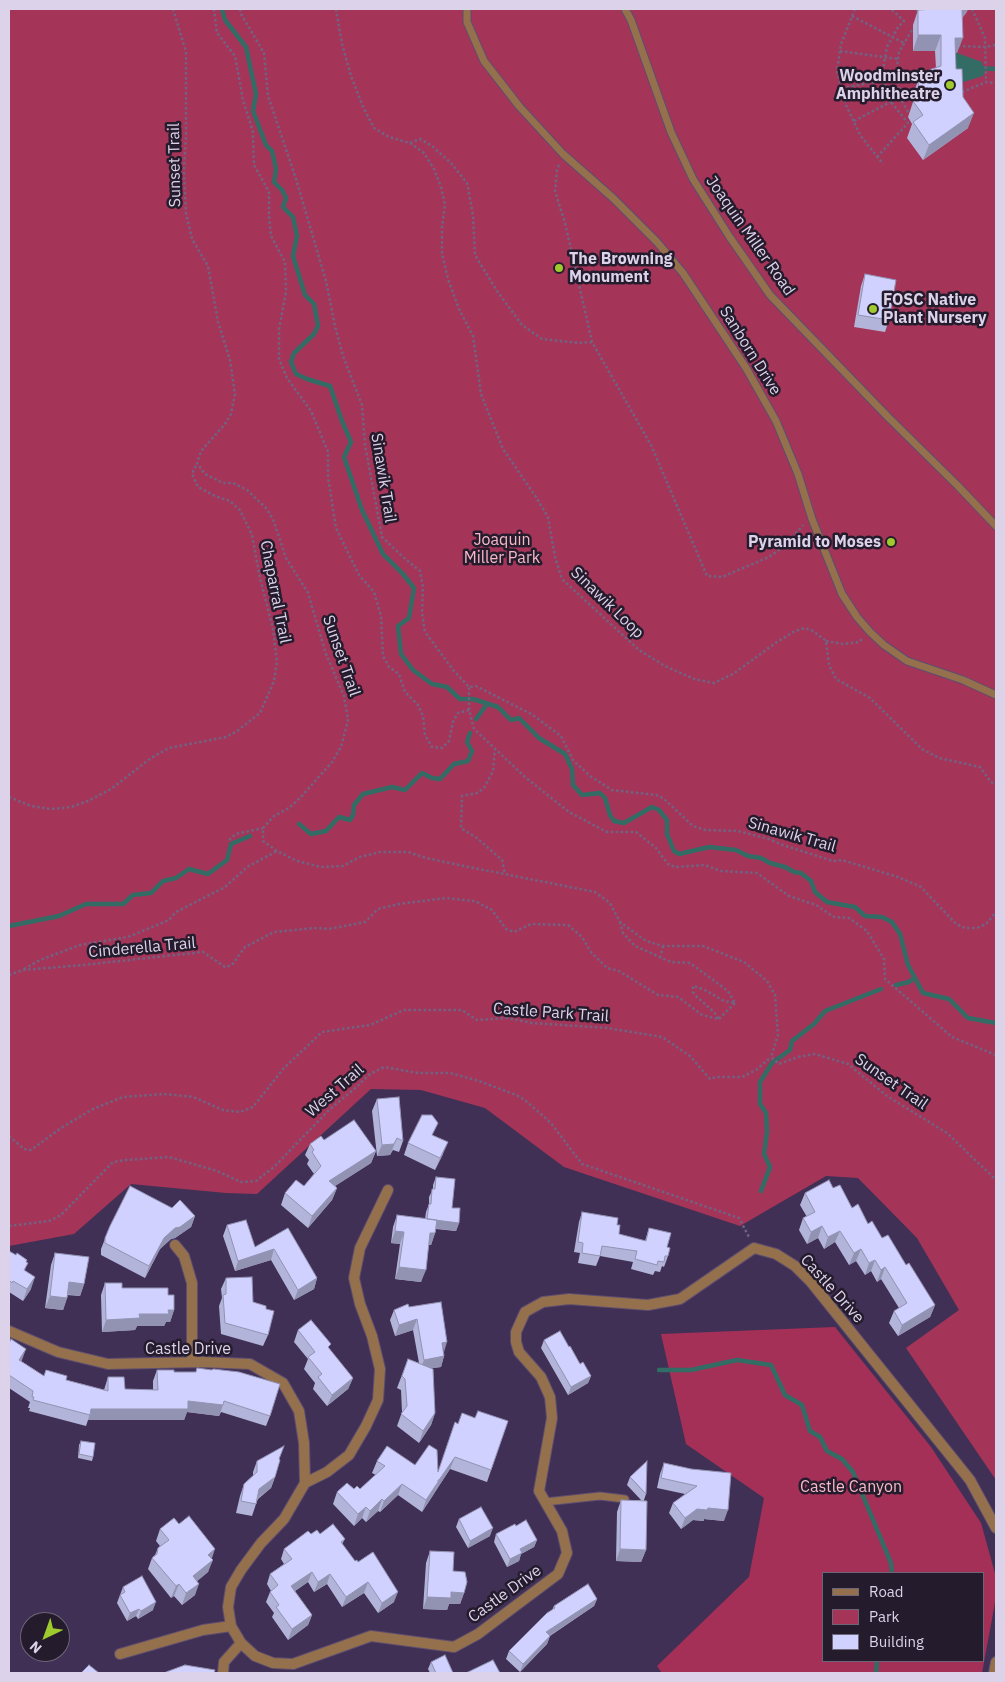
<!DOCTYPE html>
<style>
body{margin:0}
#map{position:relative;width:1005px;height:1682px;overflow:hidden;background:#413055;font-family:"IBM Plex Sans",sans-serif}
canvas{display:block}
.frame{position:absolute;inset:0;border:10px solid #dcd2e9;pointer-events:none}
.legend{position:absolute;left:822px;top:1572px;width:162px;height:90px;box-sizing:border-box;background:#241c2d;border:1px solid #6e6578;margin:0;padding:6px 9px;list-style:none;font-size:15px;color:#dcd2e9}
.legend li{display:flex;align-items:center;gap:10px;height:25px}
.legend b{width:25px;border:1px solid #6e6578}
.north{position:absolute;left:20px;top:1612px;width:50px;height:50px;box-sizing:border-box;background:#241c2d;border:1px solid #6e6578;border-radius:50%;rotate:222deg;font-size:14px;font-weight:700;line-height:20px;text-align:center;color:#dcd2e9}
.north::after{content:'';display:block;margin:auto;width:18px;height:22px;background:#9fca2d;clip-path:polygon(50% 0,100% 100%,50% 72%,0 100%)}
</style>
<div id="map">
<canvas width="1005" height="1682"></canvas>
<div class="frame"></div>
<ul class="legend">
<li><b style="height:6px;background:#95704c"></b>Road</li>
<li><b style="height:14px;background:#a43559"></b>Park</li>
<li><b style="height:14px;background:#d0d1fe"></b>Building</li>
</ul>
<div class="north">N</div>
</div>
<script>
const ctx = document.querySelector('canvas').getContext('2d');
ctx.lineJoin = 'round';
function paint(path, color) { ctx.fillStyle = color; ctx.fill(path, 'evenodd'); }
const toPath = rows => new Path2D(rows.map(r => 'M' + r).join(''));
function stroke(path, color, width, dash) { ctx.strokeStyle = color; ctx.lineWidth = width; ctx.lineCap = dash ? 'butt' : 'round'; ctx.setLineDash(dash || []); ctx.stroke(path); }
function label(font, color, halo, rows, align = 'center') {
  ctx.font = font + ' "IBM Plex Sans",sans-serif'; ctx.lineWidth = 5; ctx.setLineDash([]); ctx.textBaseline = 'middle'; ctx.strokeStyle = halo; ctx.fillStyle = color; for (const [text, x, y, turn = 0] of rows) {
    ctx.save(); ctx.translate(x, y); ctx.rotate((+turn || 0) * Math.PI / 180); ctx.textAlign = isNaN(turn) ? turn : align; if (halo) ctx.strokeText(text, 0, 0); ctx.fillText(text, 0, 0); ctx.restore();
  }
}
paint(toPath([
 [9,9,996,9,996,1480,906,1348,959,1310,917,1238,858,1178,826,1176,740,1226,564,1167,485,1108,421,1090,371,1089,257,1194,226,1193,131,1184,74,1234,9,1246]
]), '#a43559');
paint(toPath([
 [835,1327,931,1447,981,1523,996,1577,996,1597,982,1673,662,1673,657,1666,749,1577,764,1498,686,1444,661,1334],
 [824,1573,984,1573,984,1661,824,1661]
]), '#a53057');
paint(toPath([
 [957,53,982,62,985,71,983,76,957,84,949,54]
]), '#326c64');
stroke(toPath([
 [222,9,225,20,246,47,256,94,253,111,266,145,272,151,276,169,274,182,282,190,286,198,283,207,293,217,297,236,293,256,305,295,314,304,318,326,314,334,294,353,291,362,296,374,307,379,330,386,342,421,351,442,344,457,362,510,383,554,403,574,414,588,409,618,398,626,401,654,413,670,432,684,447,687,460,699,473,699,498,707,511,720,519,718,539,738,565,754,572,769,573,785,582,795,600,793,605,798,610,815,614,821,624,823,652,807,659,810,667,820,667,834,674,851,679,854,709,847,736,850,748,856,761,858,770,863,785,867,794,872,801,873,811,881,815,892,827,902,855,907,865,916,882,917,892,922,900,934,908,965,923,993,949,999,968,1018,996,1023],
 [979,68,996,69],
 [476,719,487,704],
 [299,824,311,834,326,831,339,817,350,820,353,815,354,805,363,794,392,787,405,790,422,773,432,778,440,779,454,764,468,761,472,751,467,742,470,733],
 [9,926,59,916,86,904,123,904,133,895,151,893,163,881,176,878,189,869,208,874,227,860,231,844,250,836],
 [896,985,909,982,914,978],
 [761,1191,770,1167,764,1154,767,1132,766,1113,760,1104,760,1082,772,1063,790,1050,792,1041,814,1024,825,1011,881,989],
 [659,1370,691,1370,737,1360,771,1365,785,1395,802,1405,810,1431,820,1437,827,1451,842,1459,853,1472,891,1563,892,1573],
 [876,1673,877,1661]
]), '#326c64', 4.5);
const service = toPath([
 [467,9,467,22,484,61,519,106,563,154,613,198,657,242,683,273,746,368,776,421,798,474,812,519,842,594,857,617,870,632,884,645,907,661,963,680,996,695],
 [625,9,631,20,671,132,693,179,729,236,770,295,888,417,958,486,996,526],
 [545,1502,600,1496,625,1499]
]);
const minor = toPath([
 [175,1245,184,1256,192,1283,192,1362],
 [9,1331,58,1352,108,1364,202,1362,250,1364,283,1383,299,1411,304,1443,305,1483,284,1519,261,1543,241,1570,231,1587,228,1607,231,1626,241,1643,255,1656,273,1663,293,1664,371,1636,454,1647,478,1634,558,1574,567,1553,562,1531,539,1491,552,1418,550,1397,541,1377,519,1352,516,1342,516,1332,525,1312,543,1302,569,1299,648,1305,680,1299,754,1248,776,1254,795,1266,811,1282,970,1480,996,1528],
 [305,1483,327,1472,349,1455,366,1426,378,1400,380,1369,372,1336,360,1304,354,1278,360,1248,388,1190],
 [120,1654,203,1630,231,1626],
 [223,1673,224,1662,241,1643],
 [994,1673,996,1662]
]);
stroke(service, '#5d4d70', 9);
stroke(minor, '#5d4d70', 12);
stroke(toPath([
 [173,9,186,52,186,136,184,170,186,213,192,239,208,266,218,322,230,360,235,394,231,414,225,424,201,451,197,463,205,474,223,483,233,483,247,490,266,508,273,519,286,558,308,593,326,654,344,696,348,720,341,747,332,762,300,798,289,808,274,816,263,828,263,841,277,851,297,861,321,867,343,866,360,857,380,852,408,852,426,858,464,866,595,892,610,903,620,922,646,941,663,946,703,946,744,962,767,981,775,995,778,1035,771,1057,779,1064,798,1057,815,1054,848,1064,887,1096,947,1133,996,1180],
 [214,9,217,33,235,56,243,100,253,132,254,165,269,192,269,216,271,236,285,262,286,292,279,329,279,359,287,378,311,411,328,452,328,477,336,528,359,575,374,592,381,616,383,656,389,667,399,674,405,692,418,705,423,716,425,735,432,747,442,748,449,741,453,722,458,713,469,710,474,729,525,777,569,812,607,832,636,832,656,848,668,864,675,867,705,865,721,871,757,873,789,896,816,905,834,917,849,918,867,931,884,959,885,979,952,1037,996,1055],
 [240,9,241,14,264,53,268,96,296,179,326,281,335,326,343,356,362,405,365,445,382,537,403,557,420,571,423,587,422,613,425,632,454,671,469,687,476,686,533,715,561,736,573,760,590,776,612,790,656,795,663,798,693,826,705,830,738,831,769,839,783,845,833,861,842,860,898,877,921,887,956,924,965,928,977,928,986,924,996,912],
 [336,9,342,44,351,76,363,107,374,128,389,137,410,143,424,153,434,169,441,187,445,205,442,227,442,254,448,279,459,309,473,336,481,394,503,449,536,497,548,517,555,557,562,579,639,650,665,666,694,679,714,683,733,674,777,642,795,631,805,628,813,631,826,641,829,665,836,679,870,698,922,749,939,758,980,767,991,782,996,785],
 [855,9,841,44,837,71,846,105,860,135,883,164],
 [917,9,917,15],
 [972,9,985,38,986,82],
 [852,16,904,43],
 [958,46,985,47,996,45],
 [840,51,898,59],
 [842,88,897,78],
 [962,92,986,82,996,83],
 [908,112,900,97,897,67,899,52,912,30],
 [854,121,900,97],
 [410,143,420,139,432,146,451,163,467,183,473,215,475,255,497,291,522,325,542,339,579,343,592,342],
 [877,157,908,123,891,102,883,80,884,63,887,47,898,27,904,21,891,9],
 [559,165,557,170,555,191,565,223,592,342,651,445,707,576,722,577,769,557,787,544,803,525],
 [826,641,843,644,859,642,862,639],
 [469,710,469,687],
 [495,748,493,771,484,788,477,793,462,796,461,828,477,838,502,860,505,874],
 [9,797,31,806,51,809,71,807,88,801,111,789,151,758,169,748,226,737,237,731,260,713,274,681,277,662,273,629,260,578,252,535,240,510,230,501,215,496,198,487,192,474,197,463],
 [229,840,236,834,263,828],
 [660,958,663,946],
 [24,969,40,960,80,945,128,937,169,920,176,912,225,887,247,867,277,851],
 [9,975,23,970,83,965,203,952,225,967,232,965,245,947,274,932,314,928,329,929,365,922,378,909,399,904,446,898,475,901,492,910,506,929,514,932,531,924,568,925,582,937,591,952,607,968,619,971,658,995,678,997,702,1015,719,1019,714,1012,697,997,693,992,693,986,703,989,724,1001,735,1003,728,991,690,963,671,962,635,946,623,933,620,922],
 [719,1019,735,1003],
 [9,1136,24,1149,31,1150,61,1128,93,1109,123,1097,164,1094,193,1097,223,1110,240,1112,253,1107,283,1069,322,1032,370,1025,404,1010,462,1010,477,1020,507,1018,532,1023,607,1028,662,1037,690,1056,710,1079,716,1077,742,1077,756,1070,771,1057],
 [9,1226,49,1221,61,1215,113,1162,126,1160,169,1157,217,1171,241,1182,256,1181,274,1167,330,1109,354,1089,370,1074,384,1067,418,1073,450,1073,479,1081,516,1095,525,1100,551,1123,582,1164,739,1218,749,1237]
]), '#716282', 2.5, [2.5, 2.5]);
stroke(service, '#95704c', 7);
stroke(minor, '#95704c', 10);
paint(toPath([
 [934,9,968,9,966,13,962,18,957,53,955,53,956,69,963,97,968,128,923,160,907,138,912,124,908,117,913,102,912,97,918,81,936,68,935,51,913,51,913,25,918,10],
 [865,274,889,320,885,332,854,327,861,286],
 [377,1099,403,1141,399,1152,393,1150,390,1155,377,1156,372,1111],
 [433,1135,443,1154,435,1170,404,1155,408,1143],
 [324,1140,376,1151,371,1163,335,1186,337,1188,332,1200,308,1228,281,1205,285,1193,304,1186,314,1174,307,1164,309,1160,305,1155,310,1144],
 [436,1177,452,1208,459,1223,456,1231,436,1229,435,1233,431,1245,429,1245,421,1282,395,1279,400,1244,391,1243,393,1227,397,1215,425,1219,426,1212,429,1204,429,1197,433,1189,433,1185],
 [833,1188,882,1238,906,1265,935,1305,930,1317,898,1336,889,1323,894,1311,899,1308,881,1279,877,1282,871,1271,865,1275,856,1261,849,1265,835,1242,824,1249,818,1238,807,1244,799,1230,803,1218,807,1217,800,1205,805,1193],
 [172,1208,195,1216,191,1227,175,1238,171,1239,160,1249,145,1278,101,1255,101,1249,110,1226],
 [582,1212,617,1225,619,1234,645,1241,649,1228,667,1247,668,1256,664,1267,662,1266,660,1272,655,1271,653,1275,631,1269,633,1262,600,1256,596,1266,578,1263,580,1253,574,1252,579,1222],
 [227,1225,255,1247,288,1228,317,1278,314,1289,294,1300,271,1260,235,1271,223,1236],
 [9,1251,26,1262,25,1271,31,1289,23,1301,9,1292,9,1293],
 [55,1253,84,1284,80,1296,67,1295,67,1298,63,1310,45,1308,51,1265],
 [226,1278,253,1302,266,1309,268,1335,263,1346,221,1334,219,1306,222,1298,221,1289],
 [105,1283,122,1288,168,1295,174,1310,170,1322,166,1322,164,1326,137,1326,135,1330,102,1332,101,1295],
 [409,1307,444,1356,441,1367,432,1368,435,1413,431,1425,419,1443,397,1426,402,1412,401,1390,397,1388,408,1359,419,1363,413,1330,395,1336,390,1320,394,1310],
 [298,1330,329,1349,353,1378,348,1389,327,1406,313,1389,315,1383,304,1369,308,1359,294,1342],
 [544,1340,569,1347,580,1364,591,1376,588,1383,568,1395,541,1348],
 [9,1343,22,1360,21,1361,44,1376,46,1370,66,1380,104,1390,108,1377,125,1389,153,1390,153,1381,157,1370,174,1372,196,1372,197,1368,270,1416,266,1426,221,1412,219,1416,187,1412,184,1420,88,1420,86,1426,29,1411,30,1408,28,1408,30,1402,9,1388],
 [475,1418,508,1421,487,1482,450,1469,422,1512,398,1495,380,1512,378,1511,366,1522,362,1518,354,1526,333,1504,337,1492,354,1489,360,1489,376,1475,372,1473,377,1461,415,1465,438,1471,458,1424],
 [81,1441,93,1457,92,1461,78,1458,79,1445],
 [279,1459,275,1477,271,1488,258,1499,256,1504,252,1516,236,1513,240,1496,244,1484,253,1476,253,1472,257,1461],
 [664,1463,691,1469,724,1521,704,1519,704,1521,693,1520,681,1529,669,1513,673,1503,685,1494,657,1488,660,1474],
 [630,1477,646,1494,644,1500,646,1550,641,1562,616,1561,617,1512,621,1500,641,1500,627,1485],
 [459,1519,490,1536,468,1548,456,1527],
 [179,1524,212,1559,208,1572,197,1581,195,1595,182,1605,174,1596,171,1598,148,1569,152,1558,155,1555,158,1548,160,1546,156,1541,160,1529],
 [516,1526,537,1540,534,1547,521,1554,519,1561,507,1567,494,1542,496,1534],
 [311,1534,320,1534,345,1539,342,1544,355,1561,394,1602,378,1613,364,1593,342,1607,327,1584,314,1592,308,1582,295,1591,312,1615,308,1625,288,1640,272,1617,274,1613,266,1602,270,1592,271,1591,267,1584,270,1574,284,1564,281,1559,284,1549],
 [430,1551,453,1571,464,1593,460,1604,449,1604,447,1610,423,1609,426,1563],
 [123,1587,153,1610,138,1619,136,1616,127,1621,117,1603],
 [597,1599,594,1606,550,1636,547,1644,520,1672,506,1659,509,1651,552,1610,554,1606],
 [431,1662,453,1673,430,1673,428,1669]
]), '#b3b4da');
paint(toPath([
 [963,9,968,9,966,13,956,26],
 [918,35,941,35,935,51,913,51],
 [955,38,963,38,957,53,949,54],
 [974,113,968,128,923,160,929,145],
 [397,1138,390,1155,377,1156,382,1145],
 [448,1142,443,1154,435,1170,440,1158],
 [376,1151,371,1163,324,1193,329,1181],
 [337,1188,332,1200,308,1228,312,1216],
 [195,1216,191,1227,175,1238,171,1239,160,1249,145,1278,149,1266,164,1238,175,1228],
 [427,1219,459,1223,456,1231,424,1227],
 [822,1226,818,1238,807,1244,811,1232],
 [395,1231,404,1232,400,1244,391,1243],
 [840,1231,835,1242,824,1249,828,1237],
 [430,1233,435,1233,431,1245,426,1244],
 [274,1249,271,1260,235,1271,238,1261],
 [861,1249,856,1261,849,1265,854,1253],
 [875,1260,871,1271,865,1275,869,1263],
 [399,1267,426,1270,421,1282,395,1279],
 [885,1267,881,1279,877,1282,881,1270],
 [35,1277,31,1289,23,1301,27,1289],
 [317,1278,314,1289,294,1300,298,1290],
 [69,1282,84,1284,80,1296,65,1294],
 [50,1296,67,1298,63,1310,45,1308],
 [935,1305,930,1317,898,1336,902,1325],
 [168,1310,174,1310,170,1322,166,1322,164,1326,137,1326,135,1330,102,1332,106,1320],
 [417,1319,413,1330,395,1336,399,1325],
 [447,1342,444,1352,442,1343],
 [26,1349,22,1360,15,1371,19,1360],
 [444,1356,441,1367,420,1370,424,1360],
 [591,1376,588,1383,568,1395,571,1387],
 [353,1378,348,1389,327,1406,332,1395],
 [188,1401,223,1405,219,1416,187,1412,184,1420,88,1420,91,1409],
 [435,1413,431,1425,419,1443,423,1431],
 [455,1457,450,1469,435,1492,439,1480],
 [275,1477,271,1488,255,1500,259,1489],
 [438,1482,434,1494,422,1512,426,1500],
 [402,1484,398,1495,380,1512,384,1501],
 [382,1499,378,1511,366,1522,370,1511],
 [366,1507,362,1518,354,1526,358,1514],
 [708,1508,728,1510,724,1521,704,1519,704,1521,693,1520,681,1529,685,1518,697,1509],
 [493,1528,490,1536,468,1548,470,1541],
 [537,1540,534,1547,521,1554,519,1561,507,1567,510,1559,520,1549],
 [215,1549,211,1561,208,1555],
 [620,1549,646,1550,641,1562,616,1561],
 [213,1560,208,1572,189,1588,193,1576],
 [312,1572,308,1582,288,1596,291,1586],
 [330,1574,327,1584,314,1592,318,1582],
 [368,1582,364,1593,342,1607,346,1597],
 [179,1584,174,1596,171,1598,176,1586],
 [199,1584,195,1595,182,1605,186,1593],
 [398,1592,394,1602,378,1613,382,1603],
 [451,1592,464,1593,460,1604,449,1604,447,1610,423,1609,427,1597],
 [597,1599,594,1606,543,1640,546,1632],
 [156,1602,153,1610,138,1619,141,1611],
 [139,1609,136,1616,127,1621,130,1613],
 [312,1615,308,1625,288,1640,292,1629],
 [550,1636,547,1644,520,1672,523,1664]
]), '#9292b2');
const building = toPath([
 [934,9,963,9,962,10,963,38,955,38,956,69,962,69,963,97,974,113,929,145,913,122,923,115,913,101,919,92,918,81,923,72,941,66,941,35,918,35,918,10,934,9],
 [865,274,896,280,889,320,858,315,865,274],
 [399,1097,403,1141,397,1138,394,1144,382,1145,377,1099,399,1097],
 [422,1115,432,1115,438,1123,432,1135,448,1142,440,1158,408,1143,422,1115],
 [354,1120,376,1151,329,1181,337,1188,312,1216,285,1193,296,1180,304,1186,321,1166,312,1152,314,1150,310,1144,321,1136,324,1140,354,1120],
 [436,1177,455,1179,452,1208,460,1208,459,1223,427,1219,429,1204,431,1204,432,1189,435,1189,436,1177],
 [829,1180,833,1188,840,1185,852,1208,858,1204,868,1224,872,1221,882,1238,888,1235,906,1265,909,1263,935,1305,902,1325,894,1311,907,1303,885,1267,881,1270,875,1260,869,1263,861,1249,854,1253,840,1231,828,1237,822,1226,811,1232,803,1218,815,1212,805,1193,829,1180],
 [130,1186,172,1208,180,1200,195,1216,180,1227,175,1228,164,1238,149,1266,105,1243,105,1238,110,1226,130,1186],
 [582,1212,618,1218,617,1225,620,1225,619,1234,646,1241,649,1228,671,1233,667,1247,670,1248,668,1256,665,1256,664,1262,658,1261,657,1265,635,1259,637,1251,602,1246,600,1256,582,1253,583,1243,578,1242,582,1212],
 [397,1215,437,1220,435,1233,430,1233,426,1270,399,1267,404,1232,395,1231,397,1215],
 [246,1220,255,1247,288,1228,317,1278,298,1290,274,1249,238,1261,227,1225,246,1220],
 [9,1251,16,1255,17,1253,27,1260,26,1262,28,1263,24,1270,35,1277,27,1289,13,1281,12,1283,9,1280,9,1251],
 [55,1253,89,1257,84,1284,69,1282,67,1298,50,1296,55,1253],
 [252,1277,253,1302,266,1306,266,1309,274,1311,268,1335,225,1323,223,1295,226,1294,226,1278,252,1277],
 [105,1283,122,1283,122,1288,168,1288,168,1295,174,1295,174,1310,168,1310,169,1314,139,1314,140,1318,106,1320,105,1283],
 [441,1302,447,1342,442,1343,444,1356,424,1360,417,1319,399,1325,394,1310,408,1304,409,1307,441,1302],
 [311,1320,331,1344,328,1347,353,1378,332,1395,318,1377,322,1374,308,1357,315,1352,298,1330,311,1320],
 [560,1331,569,1347,570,1346,580,1364,583,1362,591,1376,571,1387,544,1340,560,1331],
 [11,1339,26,1349,19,1360,44,1376,46,1370,67,1376,66,1380,108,1391,108,1377,124,1377,125,1389,158,1390,157,1370,174,1370,174,1372,196,1372,197,1368,212,1370,213,1369,239,1372,280,1384,270,1416,224,1401,223,1405,188,1401,188,1409,91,1409,90,1415,33,1400,34,1397,32,1397,33,1391,9,1375,9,1343,11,1339],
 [408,1359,433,1369,435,1413,423,1431,401,1414,407,1406,405,1379,402,1376,408,1359],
 [478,1411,508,1421,491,1470,455,1457,439,1480,438,1480,438,1482,426,1500,402,1484,384,1501,382,1499,370,1511,366,1507,358,1514,337,1492,347,1483,354,1489,357,1486,360,1489,385,1466,377,1461,387,1446,415,1465,429,1445,437,1450,438,1472,455,1422,458,1424,462,1413,475,1418,478,1411],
 [81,1441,95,1443,93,1457,79,1454,81,1441],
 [284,1446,279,1459,280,1460,275,1477,259,1489,256,1504,241,1501,244,1484,257,1472,257,1461,284,1446],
 [647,1461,646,1494,630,1477,647,1461],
 [664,1463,691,1469,731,1473,728,1510,708,1508,707,1510,697,1509,685,1518,673,1503,697,1486,661,1478,664,1463],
 [621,1500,647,1501,646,1550,620,1549,621,1500],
 [481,1507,493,1528,470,1541,459,1519,481,1507],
 [189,1516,215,1549,208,1555,213,1560,193,1576,199,1584,186,1593,179,1584,176,1586,152,1558,157,1554,158,1548,169,1540,160,1529,174,1518,179,1524,189,1516],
 [526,1520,537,1540,520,1549,522,1553,510,1559,496,1534,515,1524,516,1526,526,1520],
 [333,1524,345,1539,341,1542,355,1561,357,1560,358,1562,373,1552,398,1592,382,1603,368,1582,346,1597,330,1574,318,1582,312,1572,291,1586,312,1615,292,1629,276,1607,279,1605,270,1592,278,1585,270,1574,292,1559,284,1549,308,1531,311,1534,317,1530,320,1534,333,1524],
 [430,1551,454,1552,453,1571,465,1572,467,1582,464,1593,451,1592,451,1598,427,1597,430,1551],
 [142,1576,156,1602,141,1611,139,1609,130,1613,120,1595,125,1592,123,1587,142,1576],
 [588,1584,597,1599,546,1632,550,1636,523,1664,509,1651,547,1613,555,1608,554,1606,588,1584],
 [445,1655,453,1673,436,1673,431,1662,445,1655],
 [493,1660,500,1673,466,1673,493,1660],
 [89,1665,99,1673,81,1673,89,1665],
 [185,1665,215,1670,214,1673,167,1673,166,1672,185,1665]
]);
paint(building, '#d0d1fe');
stroke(building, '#9292b2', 1);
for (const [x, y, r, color] of [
 [950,85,5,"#9fca2d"],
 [559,268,5,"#9fca2d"],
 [873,309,5,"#9fca2d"],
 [891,542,5,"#9fca2d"]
]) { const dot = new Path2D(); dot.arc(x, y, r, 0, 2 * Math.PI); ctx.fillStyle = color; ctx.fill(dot); stroke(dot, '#241c2d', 2); }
label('bold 16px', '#dcd2e9', '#241c2d', [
 ["Woodminster",940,76],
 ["Amphitheatre",940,94],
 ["The Browning",569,259,"left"],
 ["Monument",569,277,"left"],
 ["FOSC Native",883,300,"left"],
 ["Plant Nursery",883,318,"left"],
 ["Pyramid to Moses",881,542]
], 'right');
label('16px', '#dcd2e9', '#241c2d', [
 ["Sunset Trail",175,165,-91],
 ["Joaquin Miller Road",750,236,55],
 ["Sanborn Drive",750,351,58],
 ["Sinawik Trail",383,478,81],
 ["Chaparral Trail",275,592,79],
 ["Sinawik Loop",607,603,44],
 ["Sunset Trail",341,656,71],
 ["Sinawik Trail",792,835,16],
 ["Cinderella Trail",142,948,-5],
 ["Castle Park Trail",551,1013,4],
 ["Sunset Trail",891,1082,35],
 ["West Trail",335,1091,-41],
 ["Castle Drive",832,1289,48],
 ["Castle Drive",188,1349],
 ["Castle Drive",505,1594,-36]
]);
label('16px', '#f8b9c7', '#241c2d', [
 ["Joaquin",502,540],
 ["Miller Park",502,558],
 ["Castle Canyon",851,1487]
]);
</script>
